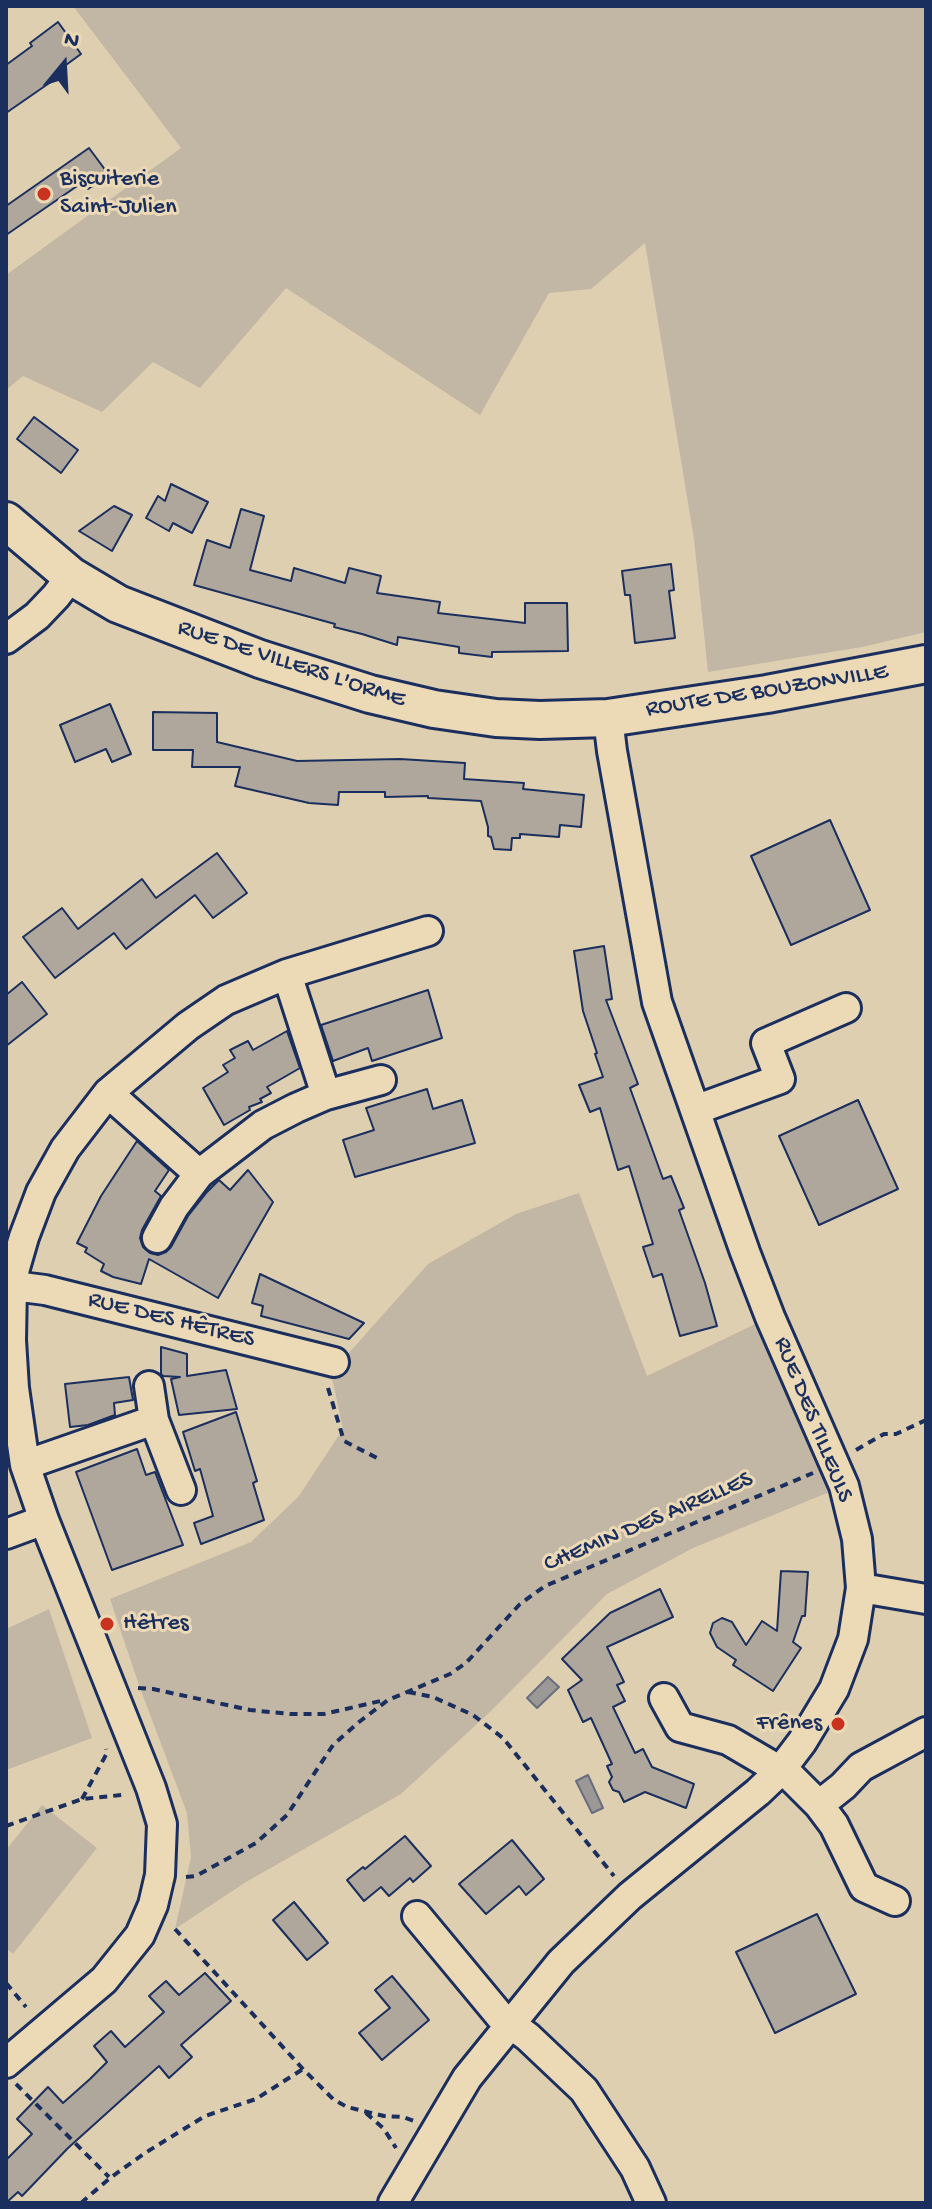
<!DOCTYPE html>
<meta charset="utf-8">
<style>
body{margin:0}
#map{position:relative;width:932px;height:2209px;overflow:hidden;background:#dfcfb1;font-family:"Gochi Hand",sans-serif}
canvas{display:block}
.frame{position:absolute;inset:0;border:8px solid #1b2f5e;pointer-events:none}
.north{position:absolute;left:24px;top:24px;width:80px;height:80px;-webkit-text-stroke:6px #ecd9b6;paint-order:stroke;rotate:18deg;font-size:22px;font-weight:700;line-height:32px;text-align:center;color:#1b2f5e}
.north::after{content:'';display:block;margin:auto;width:28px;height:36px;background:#1b2f5e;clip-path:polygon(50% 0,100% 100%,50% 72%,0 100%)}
</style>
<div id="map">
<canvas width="932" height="2209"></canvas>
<div class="frame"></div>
<div class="north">N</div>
</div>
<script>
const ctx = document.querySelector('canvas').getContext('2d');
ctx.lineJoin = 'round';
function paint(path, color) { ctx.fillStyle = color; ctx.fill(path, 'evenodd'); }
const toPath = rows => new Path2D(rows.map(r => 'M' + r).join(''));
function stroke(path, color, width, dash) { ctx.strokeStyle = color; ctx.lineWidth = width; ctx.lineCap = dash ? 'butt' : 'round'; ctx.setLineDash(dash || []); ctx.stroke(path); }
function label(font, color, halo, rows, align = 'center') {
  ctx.font = font + ' "Gochi Hand",sans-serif'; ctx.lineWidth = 6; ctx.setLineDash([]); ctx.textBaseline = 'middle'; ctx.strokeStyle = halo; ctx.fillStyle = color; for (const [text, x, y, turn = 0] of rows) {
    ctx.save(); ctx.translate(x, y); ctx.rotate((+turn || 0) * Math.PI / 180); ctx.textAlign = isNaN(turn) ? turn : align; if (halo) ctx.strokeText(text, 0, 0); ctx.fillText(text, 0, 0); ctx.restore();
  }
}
paint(toPath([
 [73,6,926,6,926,632,862,647,708,672,694,539,645,243,591,289,549,293,480,415,286,288,200,388,153,362,102,412,23,376,6,390,6,275,181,148],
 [579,1193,647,1376,770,1317,844,1486,693,1548,607,1594,492,1710,401,1794,246,1882,175,1929,191,1857,187,1813,140,1688,110,1599,251,1542,299,1496,343,1429,331,1373,428,1264,516,1214],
 [49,1609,92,1738,6,1770,6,1629],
 [42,1805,97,1848,13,1954,6,1948,6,1850]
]), '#c2b7a4');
const water = toPath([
 [548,1677,559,1687,537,1708,527,1698,548,1677],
 [588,1775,603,1808,592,1813,576,1781,588,1775]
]);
paint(water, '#9c9895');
stroke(water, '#686e7f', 2);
const building = toPath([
 [58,22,81,54,55,73,58,77,6,113,6,65,32,46,30,43,58,22],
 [89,148,109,175,88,189,83,182,6,235,6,206,89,148],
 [34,417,78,450,61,473,17,439,34,417],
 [171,484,208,502,192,533,173,523,169,531,146,518,158,496,165,501,171,484],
 [114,506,132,515,112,551,79,531,114,506],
 [241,509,264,516,250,570,291,581,294,568,345,583,349,568,381,576,377,593,440,602,438,613,525,623,525,603,567,603,568,651,492,652,492,657,459,653,459,647,398,637,397,645,362,634,334,627,335,624,194,585,207,540,230,548,241,509],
 [671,564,674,590,669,591,675,638,635,643,630,595,625,595,622,571,671,564],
 [110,704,131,754,112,762,106,749,75,762,60,725,110,704],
 [153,712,217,713,217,742,297,761,400,759,465,763,464,779,524,783,523,789,584,795,581,827,560,825,559,837,520,834,520,838,512,838,511,850,494,849,491,837,488,836,488,827,481,801,428,798,428,796,385,797,385,792,339,792,338,805,309,803,235,786,240,767,192,767,193,750,153,750,153,712],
 [830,820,870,910,791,945,751,856,830,820],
 [217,853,247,893,213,918,195,895,126,949,114,933,55,978,23,937,62,908,78,929,142,879,156,898,217,853],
 [604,946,612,999,606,1000,638,1084,630,1088,663,1179,671,1176,684,1208,679,1210,705,1283,717,1326,680,1336,662,1274,653,1277,643,1247,653,1244,629,1166,618,1170,600,1108,590,1112,579,1085,603,1077,595,1054,597,1053,583,1011,574,951,604,946],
 [22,982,47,1014,6,1046,6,995,22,982],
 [428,990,442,1038,372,1061,368,1048,333,1061,321,1025,428,990],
 [287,1031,300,1068,267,1087,271,1093,260,1099,262,1102,249,1107,250,1110,224,1125,203,1088,228,1072,223,1065,235,1058,230,1050,248,1041,253,1050,287,1031],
 [427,1089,433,1109,462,1100,475,1143,355,1177,343,1140,374,1130,366,1108,427,1089],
 [858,1100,898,1189,819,1225,779,1136,858,1100],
 [137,1141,169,1170,155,1191,161,1196,142,1230,140,1238,143,1247,150,1253,158,1255,166,1252,171,1247,188,1216,207,1192,219,1180,230,1190,248,1170,273,1202,218,1298,149,1259,141,1284,113,1277,101,1271,104,1264,85,1252,87,1248,77,1243,101,1196,137,1141],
 [260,1274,364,1323,349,1339,261,1316,263,1306,252,1303,260,1274],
 [161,1347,187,1354,187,1376,226,1370,237,1409,179,1415,171,1379,180,1377,163,1376,161,1374,161,1347],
 [129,1377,133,1400,114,1403,115,1415,88,1425,70,1427,65,1384,129,1377],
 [236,1412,257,1481,253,1483,264,1520,201,1544,194,1523,213,1516,200,1469,195,1471,183,1432,236,1412],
 [137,1449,146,1475,155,1472,183,1545,112,1570,76,1472,137,1449],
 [781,1571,808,1572,805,1616,802,1616,793,1642,801,1648,773,1691,733,1665,736,1660,717,1647,710,1633,713,1623,722,1618,732,1622,746,1645,762,1621,777,1631,781,1571],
 [660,1589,673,1617,607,1647,624,1682,617,1685,625,1701,613,1707,635,1753,643,1749,652,1767,694,1784,686,1808,645,1792,624,1802,619,1792,613,1790,609,1782,612,1777,607,1766,612,1764,591,1718,583,1722,568,1690,582,1680,562,1659,610,1613,660,1589],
 [405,1836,431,1866,413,1882,410,1878,389,1896,381,1887,364,1901,347,1880,363,1867,365,1869,405,1836],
 [512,1840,544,1879,526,1895,519,1886,486,1914,459,1884,512,1840],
 [294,1902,328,1943,307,1960,273,1920,294,1902],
 [817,1914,856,1994,775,2033,736,1952,817,1914],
 [205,1973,231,2001,181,2045,192,2057,169,2078,159,2066,68,2148,22,2196,18,2192,6,2203,6,2160,32,2134,17,2119,48,2087,63,2103,90,2079,107,2062,94,2046,111,2031,125,2047,164,2012,149,1996,166,1981,179,1995,205,1973],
 [392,1976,429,2020,382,2060,359,2033,390,2008,375,1990,392,1976]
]);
paint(building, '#afa79c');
stroke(building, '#1b2f5e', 2);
const minor = toPath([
 [6,639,37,616,56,596,71,576],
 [287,974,326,1095],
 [108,1093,199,1174],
 [695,1110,780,1079,766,1043,846,1008],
 [157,1238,174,1207,199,1174,263,1125,296,1108,326,1095,381,1080],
 [6,1285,45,1290,334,1362],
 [149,1386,154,1420,181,1490],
 [25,1465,154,1420],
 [6,1534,44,1520],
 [861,1588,926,1599],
 [664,1698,680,1727,728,1740,791,1777,819,1805,834,1825,864,1887,895,1901],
 [819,1805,843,1786,861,1767,926,1732],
 [417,1916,500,2016,528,2037,584,2090,635,2168,651,2203],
 [6,2063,104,1980,140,1935,153,1905,160,1875,162,1824,151,1788,44,1520,25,1465,14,1388,11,1340,12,1285,15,1268,24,1237,41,1192,65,1149,108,1093,188,1026,226,1000,287,974,428,931],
 [393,2203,467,2078,561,1962,630,1896,758,1792,780,1771,802,1742,834,1689,853,1639,861,1588,857,1539,844,1486,770,1317,745,1252,657,1002,612,751,608,718]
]);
const major = toPath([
 [6,521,71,576,118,604,260,659,370,694,434,709,496,718,540,720,608,718,767,694,926,664]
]);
stroke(minor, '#1b2f5e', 34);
stroke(major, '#1b2f5e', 42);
stroke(toPath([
 [328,1388,344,1441,379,1459],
 [856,1450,884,1434,896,1434,926,1420],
 [138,1688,153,1689,250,1710,290,1714,324,1714,385,1700],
 [408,1692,433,1697,473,1715,503,1738,614,1876],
 [82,1799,107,1753,106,1749],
 [6,1826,82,1799,122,1795],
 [186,1877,196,1876,256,1843,287,1815,333,1745,359,1722,388,1700,450,1674,466,1663,520,1604,545,1586,813,1473],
 [175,1929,303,2069,333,2099,347,2107,384,2116,403,2117,414,2121],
 [6,1983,26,2007],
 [16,2084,109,2177],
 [366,2113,384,2129,396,2148],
 [81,2203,110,2178,145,2153,205,2116,256,2099,303,2069]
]), '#1b2f5e', 4, [8, 6]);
stroke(minor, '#ecd9b6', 28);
stroke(major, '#ecd9b6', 36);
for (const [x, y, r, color] of [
 [44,194,8,"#c8321e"],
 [107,1624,8,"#c8321e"],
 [838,1724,8,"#c8321e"]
]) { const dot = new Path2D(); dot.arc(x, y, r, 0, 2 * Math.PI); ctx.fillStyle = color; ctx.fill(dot); stroke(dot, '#ecd9b6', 3); }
label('24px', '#1b2f5e', '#ecd9b6', [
 ["Biscuiterie",60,180],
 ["Saint-Julien",60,208],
 ["Hêtres",123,1624],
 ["Frênes",822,1724,"right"]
], 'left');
label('24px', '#1b2f5e', '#ecd9b6', [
 ["RUE DE VILLERS L'ORME",291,665,18],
 ["ROUTE DE BOUZONVILLE",767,692,-9],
 ["RUE DES HÊTRES",171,1321,14],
 ["RUE DES TILLEULS",812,1420,68],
 ["CHEMIN DES AIRELLES",649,1523,-23]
]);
</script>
